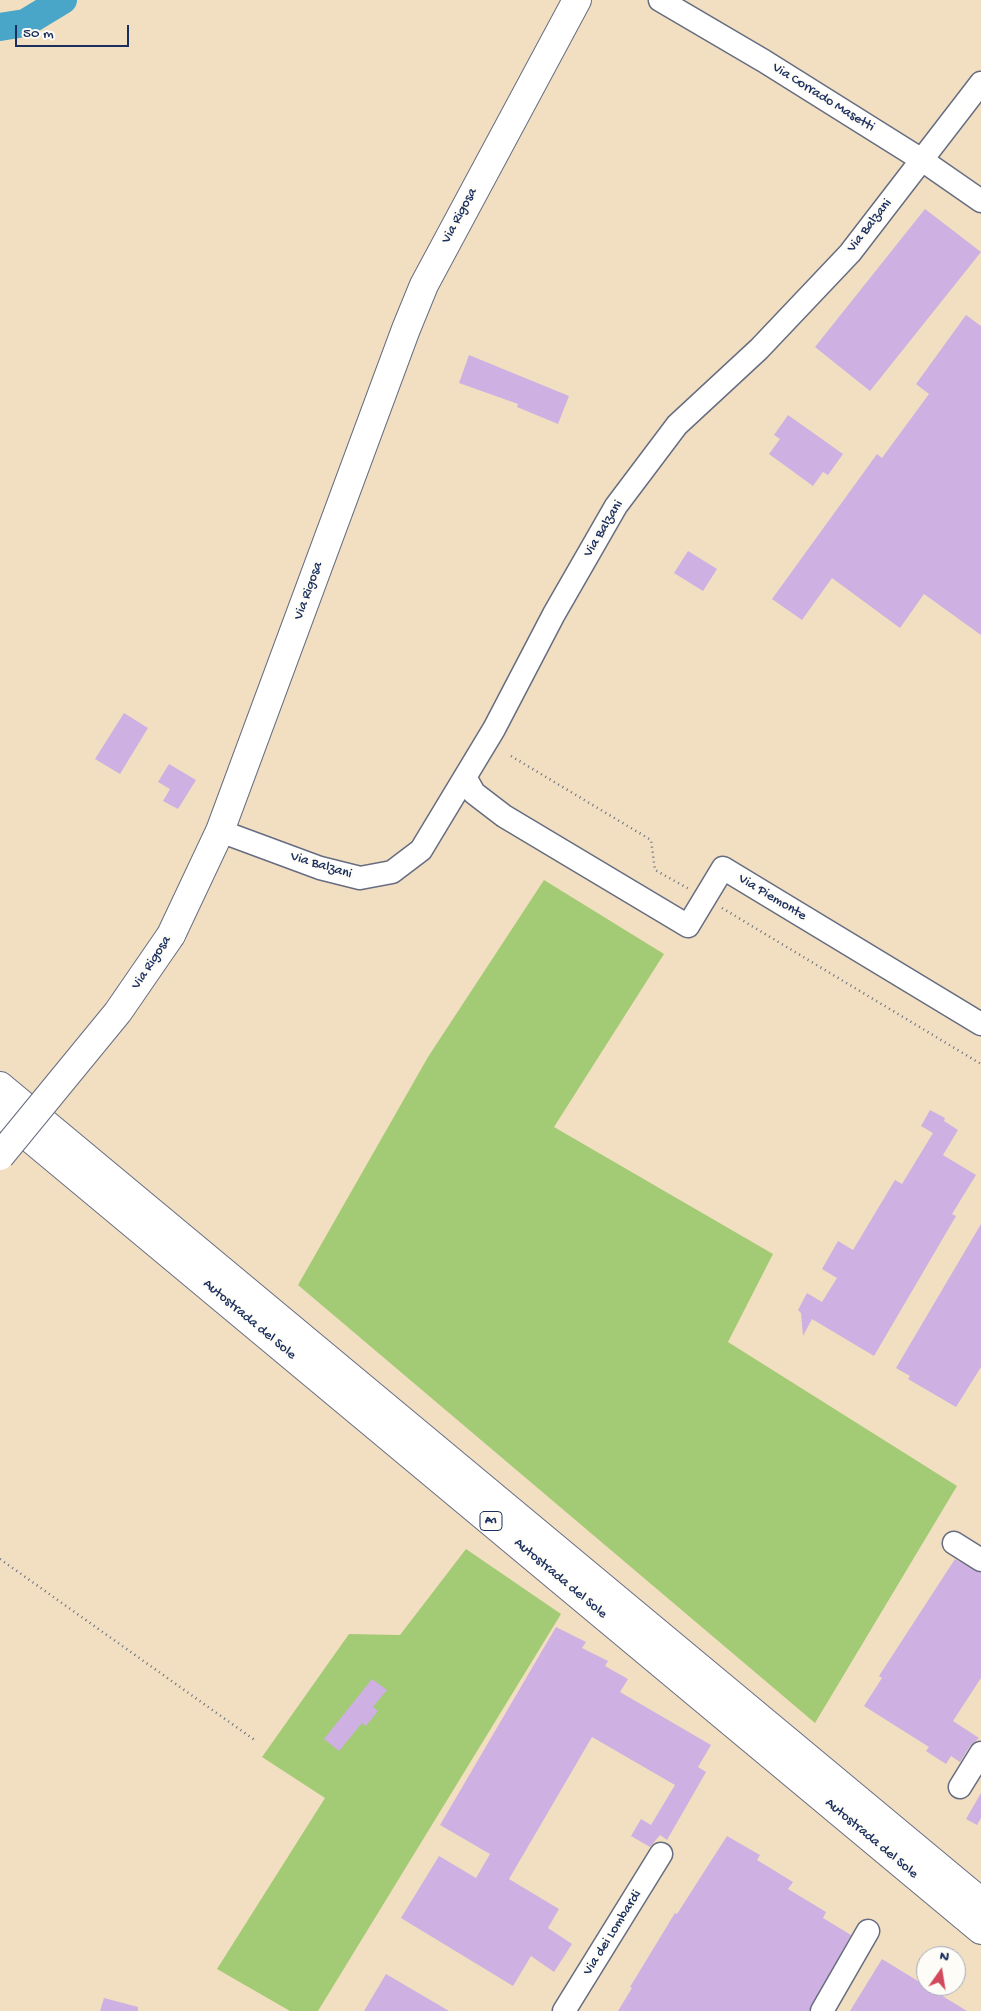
<!DOCTYPE html>
<style>
body{margin:0}
#map{position:relative;width:981px;height:2011px;overflow:hidden;background:#f2dfc1;font-family:"Gochi Hand",sans-serif}
canvas{display:block}
.north{position:absolute;left:916px;top:1946px;width:50px;height:50px;box-sizing:border-box;background:#fdfcf7;border:1px solid #a3aaba;border-radius:50%;rotate:13deg;font-size:14px;font-weight:700;line-height:20px;text-align:center;color:#1b2f5e}
.north::after{content:'';display:block;margin:auto;width:18px;height:22px;background:#d1495b;clip-path:polygon(50% 0,100% 100%,50% 72%,0 100%)}
.scale{position:absolute;left:15px;top:25px;width:114px;height:22px;box-sizing:border-box;border:2px solid #1b2f5e;border-top:0;padding-left:6px;font-size:15px;line-height:18px;white-space:nowrap;color:#1b2f5e;-webkit-text-stroke:4px #fdfcf7;paint-order:stroke}
</style>
<div id="map">
<canvas width="981" height="2011"></canvas>
<div class="north">N</div>
<div class="scale">50 m</div>
</div>
<script>
const ctx = document.querySelector('canvas').getContext('2d');
ctx.lineJoin = 'round';
function paint(path, color) { ctx.fillStyle = color; ctx.fill(path, 'evenodd'); }
const toPath = rows => new Path2D(rows.map(r => 'M' + r).join(''));
function stroke(path, color, width, dash) { ctx.strokeStyle = color; ctx.lineWidth = width; ctx.lineCap = dash ? 'butt' : 'round'; ctx.setLineDash(dash || []); ctx.stroke(path); }
function label(font, color, halo, rows, align = 'center') {
  ctx.font = font + ' "Gochi Hand",sans-serif'; ctx.lineWidth = 4.5; ctx.setLineDash([]); ctx.textBaseline = 'middle'; ctx.strokeStyle = halo; ctx.fillStyle = color; for (const [text, x, y, turn = 0] of rows) {
    ctx.save(); ctx.translate(x, y); ctx.rotate((+turn || 0) * Math.PI / 180); ctx.textAlign = isNaN(turn) ? turn : align; if (halo) ctx.strokeText(text, 0, 0); ctx.fillText(text, 0, 0); ctx.restore();
  }
}
paint(toPath([
 [544,880,664,954,554,1127,773,1254,728,1342,957,1486,815,1723,298,1285,428,1057],
 [466,1549,561,1614,318,2011,290,2011,217,1969,325,1798,262,1757,349,1634,400,1635]
]), '#a3cb76');
stroke(toPath([
 [0,27,25,23,63,0]
]), '#4aa6c8', 28);
paint(toPath([
 [925,209,981,252,870,391,815,347],
 [966,315,981,326,981,635,924,594,900,628,832,578,802,620,772,599,877,454,882,458,929,394,916,384],
 [469,355,569,396,558,424,517,407,518,404,459,383],
 [788,415,843,454,828,475,823,472,813,486,769,454,780,439,774,435],
 [688,551,717,569,703,591,674,573],
 [124,713,148,728,120,774,95,759],
 [169,764,196,780,178,809,163,801,170,789,158,782],
 [930,1110,945,1118,944,1121,958,1130,943,1155,976,1175,952,1214,956,1216,874,1356,812,1319,803,1336,801,1313,798,1310,807,1293,822,1302,837,1278,822,1269,838,1241,853,1250,895,1180,902,1184,933,1133,921,1126],
 [981,1224,981,1367,956,1407,908,1379,910,1376,896,1368],
 [955,1559,981,1573,981,1678,953,1721,979,1738,970,1746,960,1762,951,1756,946,1764,926,1751,929,1747,864,1706,882,1678,879,1676],
 [556,1627,586,1642,582,1648,608,1661,605,1666,628,1679,620,1692,711,1745,698,1767,706,1772,667,1840,660,1835,650,1847,631,1836,641,1819,651,1825,675,1785,592,1737,509,1879,559,1909,548,1928,572,1944,554,1972,531,1956,513,1986,401,1918,439,1856,476,1878,490,1854,440,1825],
 [372,1679,387,1690,373,1707,378,1711,366,1726,362,1723,339,1751,324,1739],
 [981,1793,981,1818,977,1825,966,1819],
 [727,1836,760,1855,757,1860,793,1882,788,1889,826,1912,823,1918,851,1935,809,2011,618,2011,632,1988,630,1987,675,1913,677,1914],
 [882,1959,967,2011,850,2011],
 [386,1974,449,2011,364,2011],
 [104,1998,138,2007,138,2011,100,2011]
]), '#ceb0e2');
const minor = toPath([
 [660,0,764,61,922,160,981,201],
 [465,777,474,793,504,816,688,926,723,868,981,1024],
 [220,831,320,868,360,878,392,872,421,850,494,729,554,614,616,506,677,425,759,349,850,253,981,83],
 [954,1543,981,1560],
 [960,1787,981,1753],
 [564,2011,661,1854],
 [822,2011,868,1931]
]);
const major = toPath([
 [171,935,220,831,406,329,424,285,577,0]
]);
const highway = toPath([
 [0,1086,981,1902],
 [0,1113,981,1930]
]);
stroke(minor, '#666d81', 25);
stroke(major, '#666d81', 30);
stroke(highway, '#666d81', 30);
stroke(toPath([
 [511,756,651,840,655,870,689,889],
 [722,908,981,1064],
 [0,1559,256,1741]
]), '#666d81', 2.5, [1, 4]);
stroke(minor, '#fff', 22);
stroke(major, '#fff', 28);
stroke(highway, '#fff', 28);
const majorBridge = toPath([
 [0,1156,118,1012,171,935]
]);
stroke(majorBridge, '#666d81', 30, []);
stroke(majorBridge, '#fff', 28);
for (const [x, y, w] of [
 [491,1521,22]
]) { const box = new Path2D(); box.roundRect(x - w / 2, y - 9.5, w, 19, 4); ctx.fillStyle = '#fdfcf7'; ctx.fill(box); stroke(box, '#1b2f5e', 1); }
label('bold 12px', '#1b2f5e', null, [
 ["A1",491,1521]
]);
label('14px', '#1b2f5e', '#fdfcf7', [
 ["Via Corrado Masetti",823,98,32],
 ["Via Rigosa",460,216,-62],
 ["Via Balzani",870,226,-52],
 ["Via Balzani",604,529,-59],
 ["Via Rigosa",309,591,-70],
 ["Via Balzani",321,866,17],
 ["Via Piemonte",772,898,31],
 ["Via Rigosa",152,963,-57],
 ["Autostrada del Sole",249,1320,40],
 ["Autostrada del Sole",560,1579,40],
 ["Autostrada del Sole",871,1839,40],
 ["Via dei Lombardi",613,1933,-58]
]);
</script>
